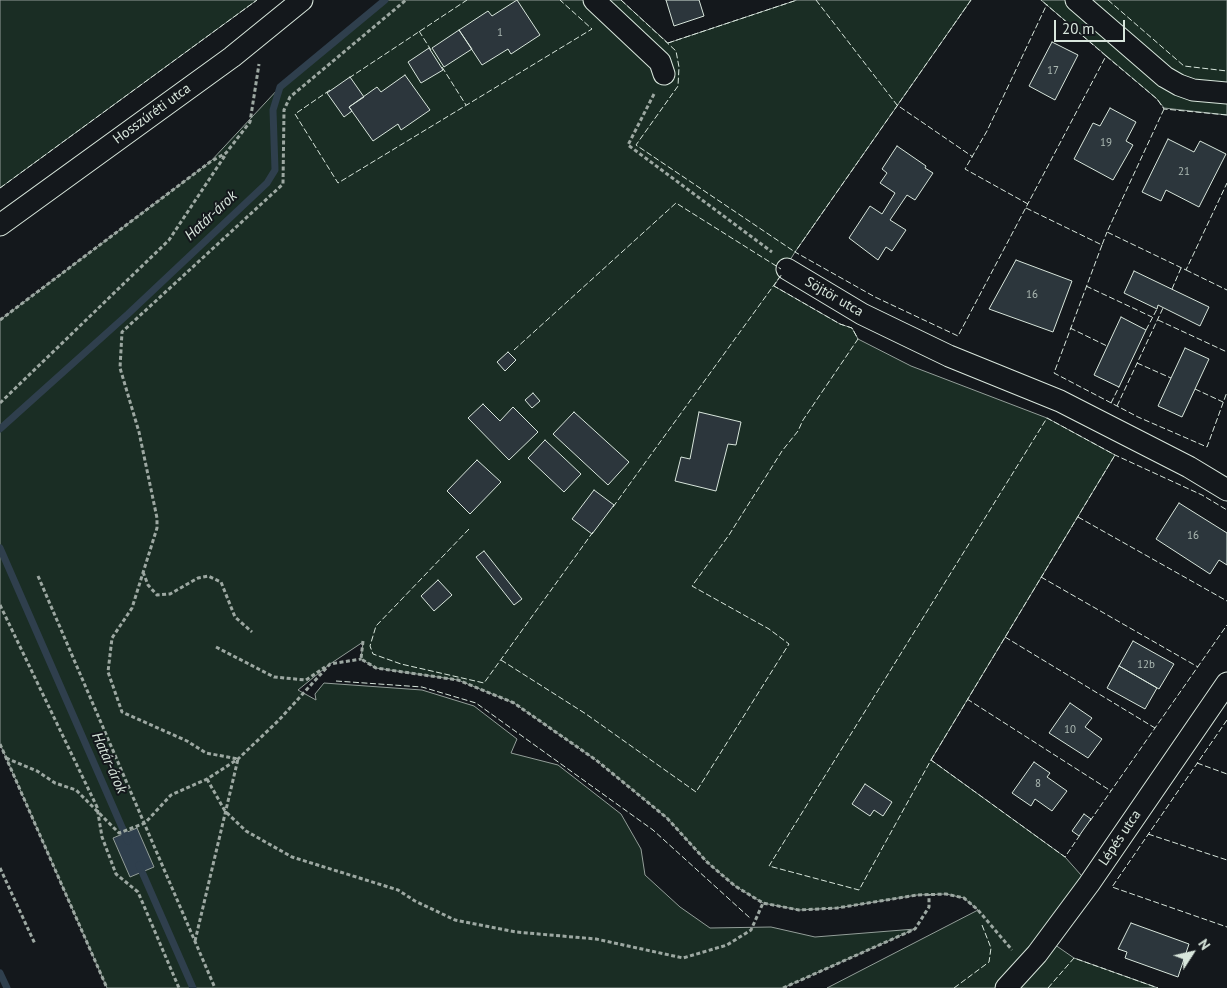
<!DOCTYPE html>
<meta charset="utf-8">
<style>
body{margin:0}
#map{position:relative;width:1227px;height:988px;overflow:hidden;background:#14181c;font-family:"PT Sans",sans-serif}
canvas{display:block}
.north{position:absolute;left:1167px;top:928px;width:50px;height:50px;-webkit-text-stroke:4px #14181c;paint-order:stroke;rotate:55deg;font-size:14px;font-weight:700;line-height:20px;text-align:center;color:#d8e6dc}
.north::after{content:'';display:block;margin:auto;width:18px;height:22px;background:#d8e6dc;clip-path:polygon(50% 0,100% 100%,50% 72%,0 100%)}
.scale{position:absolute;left:1054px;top:20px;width:71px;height:22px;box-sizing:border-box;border:2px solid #d8e6dc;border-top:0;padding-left:6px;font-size:15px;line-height:18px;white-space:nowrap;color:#d8e6dc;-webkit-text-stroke:4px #14181c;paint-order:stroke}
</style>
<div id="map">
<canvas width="1227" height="988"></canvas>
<div class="north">N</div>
<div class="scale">20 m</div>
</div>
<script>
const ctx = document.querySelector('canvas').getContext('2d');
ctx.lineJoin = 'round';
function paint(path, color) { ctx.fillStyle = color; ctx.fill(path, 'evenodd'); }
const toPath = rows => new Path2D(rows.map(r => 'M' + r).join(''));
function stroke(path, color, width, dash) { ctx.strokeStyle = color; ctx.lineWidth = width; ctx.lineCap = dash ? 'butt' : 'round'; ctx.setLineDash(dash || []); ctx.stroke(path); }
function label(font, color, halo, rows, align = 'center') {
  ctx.font = font + ' "PT Sans",sans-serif'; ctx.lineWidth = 4; ctx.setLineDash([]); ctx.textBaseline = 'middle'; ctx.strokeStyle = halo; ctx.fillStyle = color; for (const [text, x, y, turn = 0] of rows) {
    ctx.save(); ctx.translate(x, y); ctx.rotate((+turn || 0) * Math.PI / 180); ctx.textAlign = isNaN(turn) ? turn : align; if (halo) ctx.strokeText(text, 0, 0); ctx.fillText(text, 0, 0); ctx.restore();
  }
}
const green = toPath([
 [0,0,257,0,0,188,0,0],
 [385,0,621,0,668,43,797,0,971,0,795,252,774,286,840,324,852,328,858,339,911,366,1047,418,1115,455,931,760,1065,857,1089,884,1048,940,1074,958,1158,988,827,988,978,910,964,898,946,894,917,895,837,908,799,910,763,903,735,886,707,862,667,818,596,760,514,703,458,680,376,668,361,659,363,642,330,664,298,690,316,700,315,694,324,683,422,690,474,706,517,739,511,753,558,765,621,814,641,849,645,875,680,907,710,928,771,927,815,937,915,929,783,988,107,988,0,744,0,320,210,162,280,87,385,0],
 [1041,0,1227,0,1227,115,1164,108,1157,99,1041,0]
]);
paint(green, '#1a2d24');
stroke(green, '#939e99', 1);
const water = toPath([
 [137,828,154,867,130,877,113,838,137,828]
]);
paint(water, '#2f3f4d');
stroke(water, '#939e99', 1);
stroke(toPath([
 [0,429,128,314,267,183,275,170,273,110,280,87,385,0],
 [0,548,128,841],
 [139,865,193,988],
 [0,973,7,988]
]), '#2f3f4d', 7);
const building = toPath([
 [517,0,540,35,511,54,508,49,482,65,459,30,488,11,492,16,517,0],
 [666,0,699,0,704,16,674,26,666,0],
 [459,30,472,49,444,67,432,48,459,30],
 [1052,42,1078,55,1055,100,1029,86,1052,42],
 [429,48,443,70,421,83,408,62,429,48],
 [405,75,430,110,401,130,398,124,373,141,349,107,377,87,381,92,405,75],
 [350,77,364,97,349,107,352,111,344,117,327,93,350,77],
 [1110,108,1136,122,1126,141,1133,145,1113,180,1074,159,1093,123,1100,126,1110,108],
 [1168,139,1194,152,1200,141,1226,154,1199,207,1166,190,1161,201,1142,192,1168,139],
 [897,146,926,166,925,168,933,173,915,200,907,195,890,220,906,230,892,251,886,247,878,260,849,238,870,206,882,214,895,193,880,183,887,173,882,169,897,146],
 [1016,260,1072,281,1053,332,989,309,1016,260],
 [1134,271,1209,307,1200,326,1158,305,1157,309,1124,293,1134,271],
 [1121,317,1146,330,1119,387,1094,375,1121,317],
 [1185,348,1209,359,1182,417,1158,406,1185,348],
 [508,352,516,360,505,371,497,362,508,352],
 [533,393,540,401,532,408,525,400,533,393],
 [483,404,500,421,513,407,538,432,509,460,468,418,483,404],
 [574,412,629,462,608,485,553,434,574,412],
 [699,412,741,422,736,445,728,444,716,491,675,481,681,457,690,459,699,412],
 [545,440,581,474,564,492,528,458,545,440],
 [477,460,501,482,470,514,447,491,477,460],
 [594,490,614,505,592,534,572,519,594,490],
 [1179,503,1227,533,1227,565,1219,560,1210,574,1156,539,1179,503],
 [484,551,522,599,514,605,476,557,484,551],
 [438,580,452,595,434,611,421,596,438,580],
 [1133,641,1174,664,1159,689,1119,666,1133,641],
 [1119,666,1157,688,1145,709,1107,688,1119,666],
 [1070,703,1092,718,1085,727,1102,739,1088,758,1049,733,1070,703],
 [1034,762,1050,773,1047,777,1067,791,1052,811,1035,799,1031,806,1012,793,1034,762],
 [865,784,892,802,883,816,874,810,870,816,852,804,865,784],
 [1084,814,1091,819,1079,836,1072,831,1084,814],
 [1131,923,1189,944,1178,977,1125,958,1127,952,1118,949,1131,923]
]);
paint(building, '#2c363c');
stroke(building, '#d8e6dc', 1);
const minor = toPath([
 [594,0,660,62,664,74],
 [1076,0,1165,77,1179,85,1193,90,1227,93],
 [0,225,232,57,302,0],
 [787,269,862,314,949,356,1060,401,1189,467,1227,490],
 [1006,988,1037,954,1089,884,1227,683]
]);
stroke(minor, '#d8e6dc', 23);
stroke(toPath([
 [654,94,628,145,772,252],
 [0,320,210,162,226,153,250,122,259,64],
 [0,403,169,240,226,154],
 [143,572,148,585,157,595,170,594,198,578,208,576,221,582,235,617,252,632],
 [38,576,215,988],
 [0,605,97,807,102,837,116,874,138,892,179,988],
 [363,641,361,659,376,668,458,680,514,703,596,760,667,818,707,862,735,886,763,903,799,910,837,908,917,895,946,894,964,898,978,910,1012,950],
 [216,647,274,677,306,680,325,667],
 [0,744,107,988],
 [6,758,37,771,55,783,76,790,119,833,145,823,171,795,207,779,238,759,279,720,330,664,361,659],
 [207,779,225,811,246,831,292,857,398,890,415,901,455,920,516,932,596,939,683,958,727,945,751,930,763,903],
 [0,868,35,944],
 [195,941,238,759,206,753,187,741,122,712,108,672,112,638,132,608,157,528,157,518,139,432,120,368,122,332,283,184,284,110,290,97,406,0],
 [783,988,915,929,929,907,929,894]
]), '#9da8a2', 3, [4, 2.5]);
stroke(minor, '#14181c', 21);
stroke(toPath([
 [621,0,676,51,679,67,678,86,636,145,795,252],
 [816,0,897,105,973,157],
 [971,0,795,252,875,297,958,336,1106,56,1041,0],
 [1108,0,1184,66,1227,71],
 [419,31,431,50],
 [668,43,797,0],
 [1106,56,1157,99,1164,109,1227,115],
 [442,67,466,105],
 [349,78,467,0],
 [330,90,295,114,338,183,592,29,560,0],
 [1164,109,1107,232,1186,270,1227,183],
 [0,188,257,0],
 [1028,204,965,169,987,131,1047,4],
 [1026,208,1102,245,1107,232],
 [1102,245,1054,373,1138,417,1207,447,1227,392],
 [1186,270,1227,290],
 [1086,286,1152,317],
 [1172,289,1181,268],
 [1158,320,1227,352],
 [1070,328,1107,346],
 [1146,330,1157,309],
 [514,350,676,203,781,269],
 [1137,363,1171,378],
 [1195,389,1223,402],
 [1111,403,1119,387],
 [1117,406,1163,308],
 [613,507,782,274],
 [1078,517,1227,601],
 [469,529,376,626,370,646,373,654,401,664,484,683,593,532],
 [1041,577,1198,667],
 [1005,637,1155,728],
 [501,660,586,714,696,792,789,644,769,629,692,586,729,535,782,451,798,431,803,420,858,339,852,328,840,324,774,286],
 [336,681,422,687,476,703,653,830,750,918],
 [967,699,1111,791],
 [1227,720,1112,887,1227,927],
 [931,760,1115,455],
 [1197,763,1227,774],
 [1090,821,1227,625],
 [1148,834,1227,860],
 [1080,835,1065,857,931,760,859,890,769,866,1047,418,1115,455,1202,495,1227,510],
 [954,988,989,962,991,948,982,925],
 [1048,988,1074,958,1158,988]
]), '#d8e6dc', 1, [6, 2.5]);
label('11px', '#adbab4', null, [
 ["1",500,33],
 ["17",1053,71],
 ["19",1106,143],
 ["21",1184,172],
 ["16",1032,295],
 ["16",1193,536],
 ["12b",1146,665],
 ["10",1070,730],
 ["8",1038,784]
]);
label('14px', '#d8e6dc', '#14181c', [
 ["Hosszúréti utca",152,114,-36],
 ["Söjtör utca",834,297,30],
 ["Lépés utca",1120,838,-56]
]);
label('italic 15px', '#d8e6dc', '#14181c', [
 ["Határ-árok",211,216,-43],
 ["Határ-árok",109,763,66]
]);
</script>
